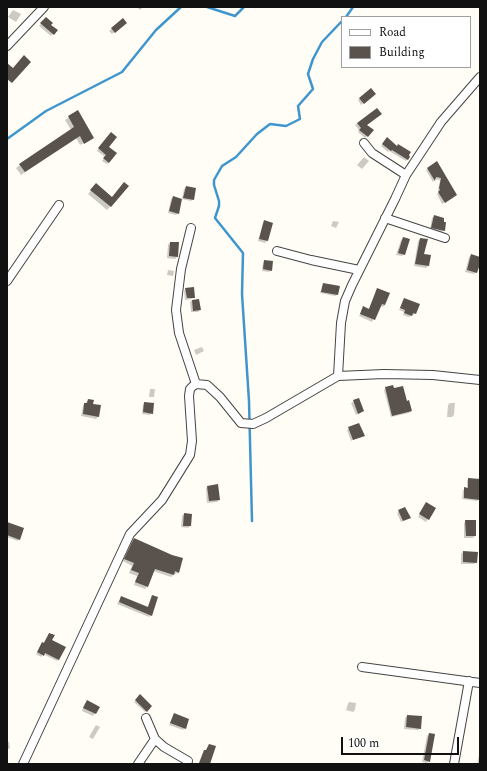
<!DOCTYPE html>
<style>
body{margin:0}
#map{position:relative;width:487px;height:771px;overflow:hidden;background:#fffdf5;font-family:Spectral,serif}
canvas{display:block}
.frame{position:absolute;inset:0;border:8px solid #111;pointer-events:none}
.legend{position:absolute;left:341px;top:16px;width:130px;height:52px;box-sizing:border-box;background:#fff;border:1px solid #a0a0a0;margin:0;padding:5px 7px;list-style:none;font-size:12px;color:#111}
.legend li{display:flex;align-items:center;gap:8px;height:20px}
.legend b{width:20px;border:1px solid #a0a0a0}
.scale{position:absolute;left:341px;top:737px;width:118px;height:18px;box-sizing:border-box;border:2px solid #111;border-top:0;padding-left:5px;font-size:12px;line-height:14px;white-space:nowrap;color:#111;-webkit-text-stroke:3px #fff;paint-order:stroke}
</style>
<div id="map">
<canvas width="487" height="771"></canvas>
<div class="frame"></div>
<ul class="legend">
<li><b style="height:5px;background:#fff"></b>Road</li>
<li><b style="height:11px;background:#5a524d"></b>Building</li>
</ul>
<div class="scale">100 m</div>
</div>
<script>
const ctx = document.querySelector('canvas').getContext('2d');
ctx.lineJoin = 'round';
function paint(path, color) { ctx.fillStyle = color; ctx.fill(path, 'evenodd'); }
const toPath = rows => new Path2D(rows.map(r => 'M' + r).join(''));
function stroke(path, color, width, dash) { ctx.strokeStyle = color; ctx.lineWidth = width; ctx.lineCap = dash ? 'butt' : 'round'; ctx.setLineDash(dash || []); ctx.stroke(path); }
paint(toPath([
 [137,7,143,7,140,10],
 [13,10,21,14,16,22,8,17],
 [46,18,50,25,56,30,51,36,39,26],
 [123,19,124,25,112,34,109,31],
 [373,96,361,105,358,100,360,98],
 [377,110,366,125,372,131,365,138,358,132,359,130,355,125],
 [69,117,91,139,80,145,76,138,21,175,16,168,20,165,71,130,65,120],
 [109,135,108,147,109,162,107,164,102,161,105,157,97,151],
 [385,141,397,147,408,159,406,161,389,151,388,152,381,146],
 [364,157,369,161,362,169,357,165],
 [437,163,454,197,442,204,437,194,439,192,438,191,440,180,435,179,433,182,426,170],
 [127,186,107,210,88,194,93,188,112,198],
 [186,187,193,199,191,201,182,199,184,189],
 [173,197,178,213,176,215,168,213,171,199],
 [434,216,444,230,442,232,430,229,432,218],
 [265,221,272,223,267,241,265,243,258,241,263,223],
 [333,221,339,222,336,228,331,226],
 [403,238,404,254,402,256,396,255,401,240],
 [420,239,423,255,428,266,426,268,414,266,418,241],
 [170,243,178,243,177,257,175,259,167,258,168,245],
 [471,255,480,258,476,272,474,274,465,272,469,257],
 [265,261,271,270,269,272,262,271,263,263],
 [168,270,174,271,173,276,167,275],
 [324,284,337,295,335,296,320,293,322,286],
 [186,289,194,297,192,299,185,300,184,291],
 [378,289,385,305,383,307,380,306,372,322,359,316,363,308,368,310],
 [404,299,415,314,409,317,403,315,404,312,399,310],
 [192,300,200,310,198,312,191,312,190,302],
 [202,347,204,351,196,355,194,350],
 [386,388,406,402,411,411,409,413,391,417,384,390],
 [150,389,155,389,154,397,149,397],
 [358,399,363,411,356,415,351,403],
 [88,400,98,417,96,419,81,416,83,406],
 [145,403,152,413,150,415,142,414,143,405],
 [450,403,455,403,454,415,452,417,447,417,448,405],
 [349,428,363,435,351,441,347,430],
 [468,479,479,499,477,501,462,499,463,490,467,489,467,481],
 [207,487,219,500,217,502,207,503,206,489],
 [426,504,434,509,426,522,418,517],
 [405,508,407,519,401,522,397,513],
 [184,514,190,526,188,528,181,527,182,516],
 [466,521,475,536,473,538,464,538,464,523],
 [7,523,19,539,18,541,7,537],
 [135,539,178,572,176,574,174,574,171,577,153,571,147,587,145,589,134,585,137,576,129,573,132,566,123,561,132,541],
 [463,552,476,562,474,564,461,564,461,554],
 [152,596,151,615,149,617,117,604,121,597,147,608],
 [49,634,59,659,57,661,43,654,41,657,36,654],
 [141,695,151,706,145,712,134,702],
 [349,702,356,703,355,710,353,712,346,710,348,704],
 [85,703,99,707,93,716,82,711],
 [174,714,185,728,183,730,169,725],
 [407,716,420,728,418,730,404,729,405,718],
 [96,725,100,727,93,739,89,737],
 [429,734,429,761,427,763,422,762,427,736],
 [7,742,9,742,10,748,7,750],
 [480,751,480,764,477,764]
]), '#0003');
stroke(toPath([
 [207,7,235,16,244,7],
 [346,17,353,7],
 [7,139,46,111,122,72,156,30,181,7],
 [252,521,249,401,242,294,243,253,215,218,219,206,219,201,214,185,214,180,222,166,236,157,257,134,270,124,286,126,300,119,298,106,313,89,308,74,313,59,322,42,342,21]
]), '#3f96cf', 2.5);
paint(toPath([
 [46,17,53,23,51,25,58,30,54,35,40,23],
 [123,18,127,23,115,33,111,28],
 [24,55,31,62,12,83,7,79,7,63,13,68],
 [371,88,376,94,364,104,359,98],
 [377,108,382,114,367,125,374,130,368,137,359,130,361,128,357,123],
 [78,110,94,138,84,144,80,136,25,172,19,164,74,127,68,116],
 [111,132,117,137,109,147,117,153,109,163,103,158,106,155,98,148],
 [387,137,397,146,398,144,411,152,409,155,410,157,408,160,392,150,391,151,382,144],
 [437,161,457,195,445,203,438,192,440,190,439,188,441,178,436,177,435,181,427,168],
 [124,182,129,186,111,207,90,190,96,183,112,197],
 [186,186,196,188,194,200,183,198],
 [173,196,182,199,179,214,169,211],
 [434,215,444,218,444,222,446,222,445,231,431,228],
 [264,220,273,223,268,241,259,239],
 [403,237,410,239,405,255,398,253],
 [420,238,428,239,424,254,431,255,429,266,415,264],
 [170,242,179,242,178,257,169,256],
 [471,254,480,257,480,264,477,273,467,270],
 [264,260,273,261,272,271,263,269],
 [323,283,340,286,338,295,321,292],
 [194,287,195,298,187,298,185,288],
 [377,288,390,293,385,305,382,304,375,320,360,314,363,306,369,309],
 [404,298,420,304,416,314,413,313,412,316,404,313,405,310,400,308],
 [199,299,201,310,193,311,192,300],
 [393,385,394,388,403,386,407,401,409,400,412,411,392,416,385,387],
 [359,398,364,411,358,414,353,400],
 [88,399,94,400,93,404,101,405,99,417,83,414,84,403,87,403],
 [144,402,154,403,153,414,143,412],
 [359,423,365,436,353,440,348,427],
 [468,478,480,479,480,500,464,498,464,487,468,488],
 [218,484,220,500,209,501,207,486],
 [426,502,436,508,429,520,419,514],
 [405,507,411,518,403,521,398,510],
 [184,513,192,514,191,526,183,526],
 [465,520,476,520,476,536,466,536],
 [7,522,24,528,20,540,7,535],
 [134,538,172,555,183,558,179,573,175,571,174,575,155,569,148,587,135,582,139,573,131,570,134,563,124,559],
 [463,551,478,552,477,563,463,562],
 [152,595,158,597,152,616,119,602,121,596,148,607],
 [49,633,55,635,52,640,66,647,59,660,45,653,44,656,37,652,42,642,44,643],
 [140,694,152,706,147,712,135,700],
 [87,700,100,707,96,714,83,708],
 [174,713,189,719,186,729,170,723],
 [407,715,422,716,421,729,406,727],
 [429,733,435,734,430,762,424,760],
 [209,744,216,746,210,764,199,763,204,750,206,750]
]), '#5a524d');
const street = toPath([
 [7,46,44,7],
 [364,143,372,153,406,175],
 [385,218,445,238],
 [191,228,181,269,176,310,179,333,196,384],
 [277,251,311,260,359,270],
 [7,281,59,205],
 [338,376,341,323,345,301,352,285,395,199,406,175,441,122,480,77],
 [362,667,480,683],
 [146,718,155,739,164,747,188,761],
 [23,764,130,534,162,500,190,455,192,441,189,396,190,389,193,386,196,384,207,385,220,397,241,423,253,424,266,418,338,376,384,374,433,375,480,380],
 [138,764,155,739],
 [454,764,469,681]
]);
stroke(street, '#444', 10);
stroke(street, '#fff', 8);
</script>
